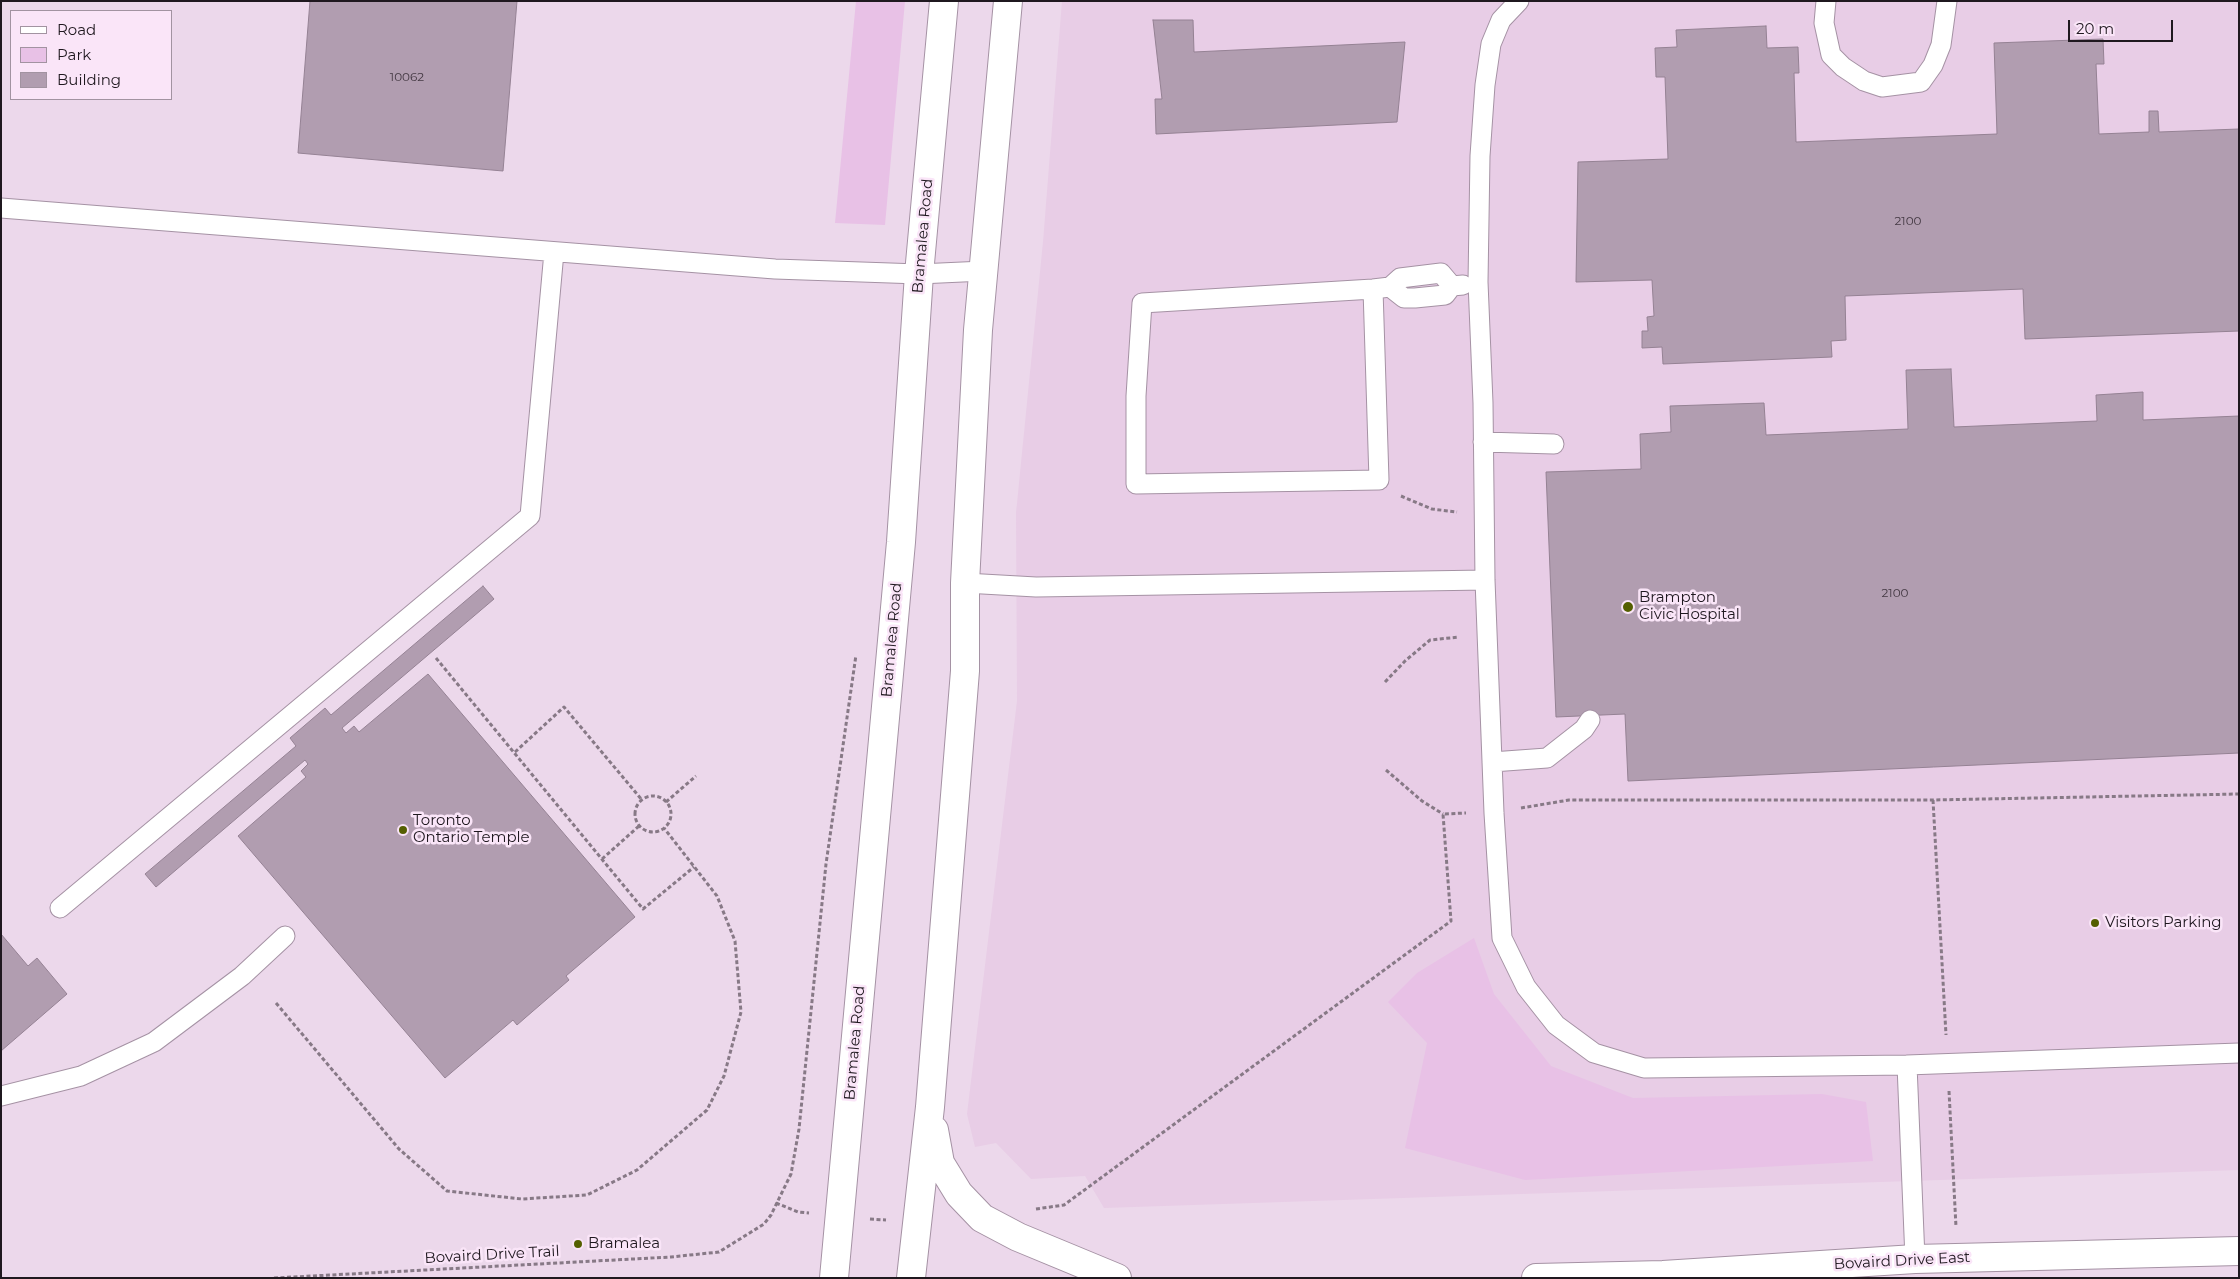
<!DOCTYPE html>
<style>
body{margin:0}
#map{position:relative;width:2240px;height:1279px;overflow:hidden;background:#ecd8eb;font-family:Montserrat,sans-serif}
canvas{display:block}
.frame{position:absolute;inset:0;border:2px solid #1f181f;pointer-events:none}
.legend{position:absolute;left:10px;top:10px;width:162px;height:90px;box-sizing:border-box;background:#fae5f8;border:1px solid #a293a1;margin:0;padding:6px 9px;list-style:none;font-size:15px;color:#1f181f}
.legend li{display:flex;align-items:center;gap:10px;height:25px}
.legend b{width:25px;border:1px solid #a293a1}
.scale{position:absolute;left:2068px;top:20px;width:105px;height:22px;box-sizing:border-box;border:2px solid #1f181f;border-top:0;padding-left:6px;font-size:15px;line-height:18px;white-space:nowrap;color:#1f181f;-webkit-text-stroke:4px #fae5f8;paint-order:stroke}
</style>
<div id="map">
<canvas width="2240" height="1279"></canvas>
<div class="frame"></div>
<ul class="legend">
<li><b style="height:6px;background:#fff"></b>Road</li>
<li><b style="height:14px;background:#e8c1e6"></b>Park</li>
<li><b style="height:14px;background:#b19db0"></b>Building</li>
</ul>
<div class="scale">20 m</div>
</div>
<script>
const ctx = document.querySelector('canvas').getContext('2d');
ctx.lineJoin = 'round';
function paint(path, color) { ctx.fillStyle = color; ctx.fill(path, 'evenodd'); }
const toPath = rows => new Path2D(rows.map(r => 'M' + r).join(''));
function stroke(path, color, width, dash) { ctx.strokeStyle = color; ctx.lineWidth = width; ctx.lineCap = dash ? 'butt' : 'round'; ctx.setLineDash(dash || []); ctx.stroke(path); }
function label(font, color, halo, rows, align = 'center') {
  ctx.font = font + ' Montserrat,sans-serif'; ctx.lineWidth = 5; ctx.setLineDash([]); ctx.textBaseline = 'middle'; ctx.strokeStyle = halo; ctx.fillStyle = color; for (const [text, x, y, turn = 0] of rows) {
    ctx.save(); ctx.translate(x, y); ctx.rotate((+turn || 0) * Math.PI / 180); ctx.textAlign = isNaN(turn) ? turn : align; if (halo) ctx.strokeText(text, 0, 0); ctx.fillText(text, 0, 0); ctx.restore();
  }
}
paint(toPath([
 [1062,1,2239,1,2239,1170,1104,1208,1085,1176,1031,1179,996,1143,975,1147,967,1114,1017,701,1016,513,1043,242]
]), '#e8cde6');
paint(toPath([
 [856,1,905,1,885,225,835,223],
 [1474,938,1494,994,1551,1066,1633,1098,1822,1094,1866,1102,1873,1161,1525,1180,1405,1148,1427,1043,1388,1002,1417,973]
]), '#e8c1e6');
const building = toPath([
 [310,1,517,1,503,171,298,153,310,1],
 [1153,20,1193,20,1194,52,1405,42,1397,122,1156,134,1155,99,1162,99,1153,20],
 [1766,26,1767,48,1798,47,1799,73,1794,73,1796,142,1997,134,1994,43,2103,39,2104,64,2096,64,2099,134,2149,132,2149,111,2158,111,2159,132,2239,129,2239,331,2025,339,2023,289,1845,296,1846,340,1831,341,1832,357,1663,364,1662,347,1642,348,1642,331,1648,331,1647,317,1654,316,1652,280,1576,282,1578,162,1668,159,1665,77,1656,77,1655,48,1677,47,1676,30,1766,26],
 [1951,369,1954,427,2097,421,2096,395,2143,392,2143,420,2239,416,2239,753,1628,781,1625,714,1556,717,1546,472,1641,469,1640,434,1671,432,1670,406,1764,403,1766,435,1908,429,1906,370,1951,369],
 [483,586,494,599,342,728,346,733,354,726,359,732,428,674,635,917,566,976,569,980,525,1018,517,1025,513,1020,445,1078,238,836,306,777,301,771,308,764,305,760,156,887,145,874,296,746,290,738,325,708,331,715,483,586],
 [1,934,28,966,37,958,67,994,1,1051,1,934]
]);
paint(building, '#b19db0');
stroke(building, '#958294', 1);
const service = toPath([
 [1519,1,1501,20,1491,44,1485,85,1480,156,1478,282,1483,403,1485,580,1494,813,1502,938,1526,987,1556,1025,1594,1053,1644,1068,1907,1065,2239,1053],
 [1826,1,1824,23,1831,55,1843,67,1864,81,1882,87,1921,82,1933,65,1941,45,1947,1],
 [1,208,775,269,919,274,984,271],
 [1390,287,1404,298,1415,298,1445,295,1452,286,1463,285],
 [1373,289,1379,480,1136,484,1136,396,1142,303,1373,289,1390,287,1400,278,1441,273,1452,286],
 [1483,442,1554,444],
 [965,583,1036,587,1485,580],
 [1492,762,1547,758,1584,729,1590,720],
 [60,908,530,516,554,252],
 [1907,1065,1915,1259],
 [1,1096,81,1076,154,1042,242,976,285,936]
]);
const secondary = toPath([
 [934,1130,940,1163,959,1194,982,1218,1018,1237,1117,1278],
 [834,1278,901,542,919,274,944,1],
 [911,1278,930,1107,965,671,965,583,978,330,1008,1],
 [1536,1278,1663,1275,1915,1259,2239,1251]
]);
stroke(service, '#a592a4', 21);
stroke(secondary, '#a592a4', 30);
stroke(toPath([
 [1401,496,1432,509,1457,512],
 [436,658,643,909,694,867],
 [1385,682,1405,661,1430,640,1459,637],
 [515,752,564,707,642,800],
 [1386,770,1422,801,1443,814],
 '635 814a18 18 0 1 1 36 0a18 18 0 1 1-36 0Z',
 [1933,800,1946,1035],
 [666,802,696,776],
 [1521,808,1569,800,1933,800,2239,794],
 [602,859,639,826],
 [276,1003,399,1149,447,1191,522,1199,587,1195,637,1170,707,1110,724,1076,741,1012,735,941,717,896,664,828],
 [1949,1091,1956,1227],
 [776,1203,798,1212,809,1213],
 [1036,1209,1064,1205,1451,921,1443,814,1466,813],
 [870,1219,886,1220],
 [274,1278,671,1257,719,1252,764,1224,771,1215,791,1174,799,1129,826,864,856,655]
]), '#877986', 3, [4, 2.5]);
stroke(service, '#fff', 19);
stroke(secondary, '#fff', 28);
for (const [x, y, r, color] of [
 [1628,607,6,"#545f00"],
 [403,830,5,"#545f00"],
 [2095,923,5,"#545f00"],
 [578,1244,5,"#545f00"]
]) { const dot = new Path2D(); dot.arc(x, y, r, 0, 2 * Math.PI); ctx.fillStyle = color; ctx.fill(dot); stroke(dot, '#fae5f8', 2); }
label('12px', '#443943', null, [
 ["10062",407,77],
 ["2100",1908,221],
 ["2100",1895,593]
]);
label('15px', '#1f181f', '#fae5f8', [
 ["Bramalea Road",923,236,-85],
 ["Bramalea Road",892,640,-85],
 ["Bramalea Road",855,1043,-85],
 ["Bovaird Drive Trail",492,1255,-3],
 ["Bovaird Drive East",1902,1261,-3]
]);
label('15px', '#1f181f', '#fae5f8', [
 ["Brampton",1639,598],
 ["Civic Hospital",1639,615],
 ["Toronto",413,821],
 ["Ontario Temple",413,838],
 ["Visitors Parking",2105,923],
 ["Bramalea",588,1244]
], 'left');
</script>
